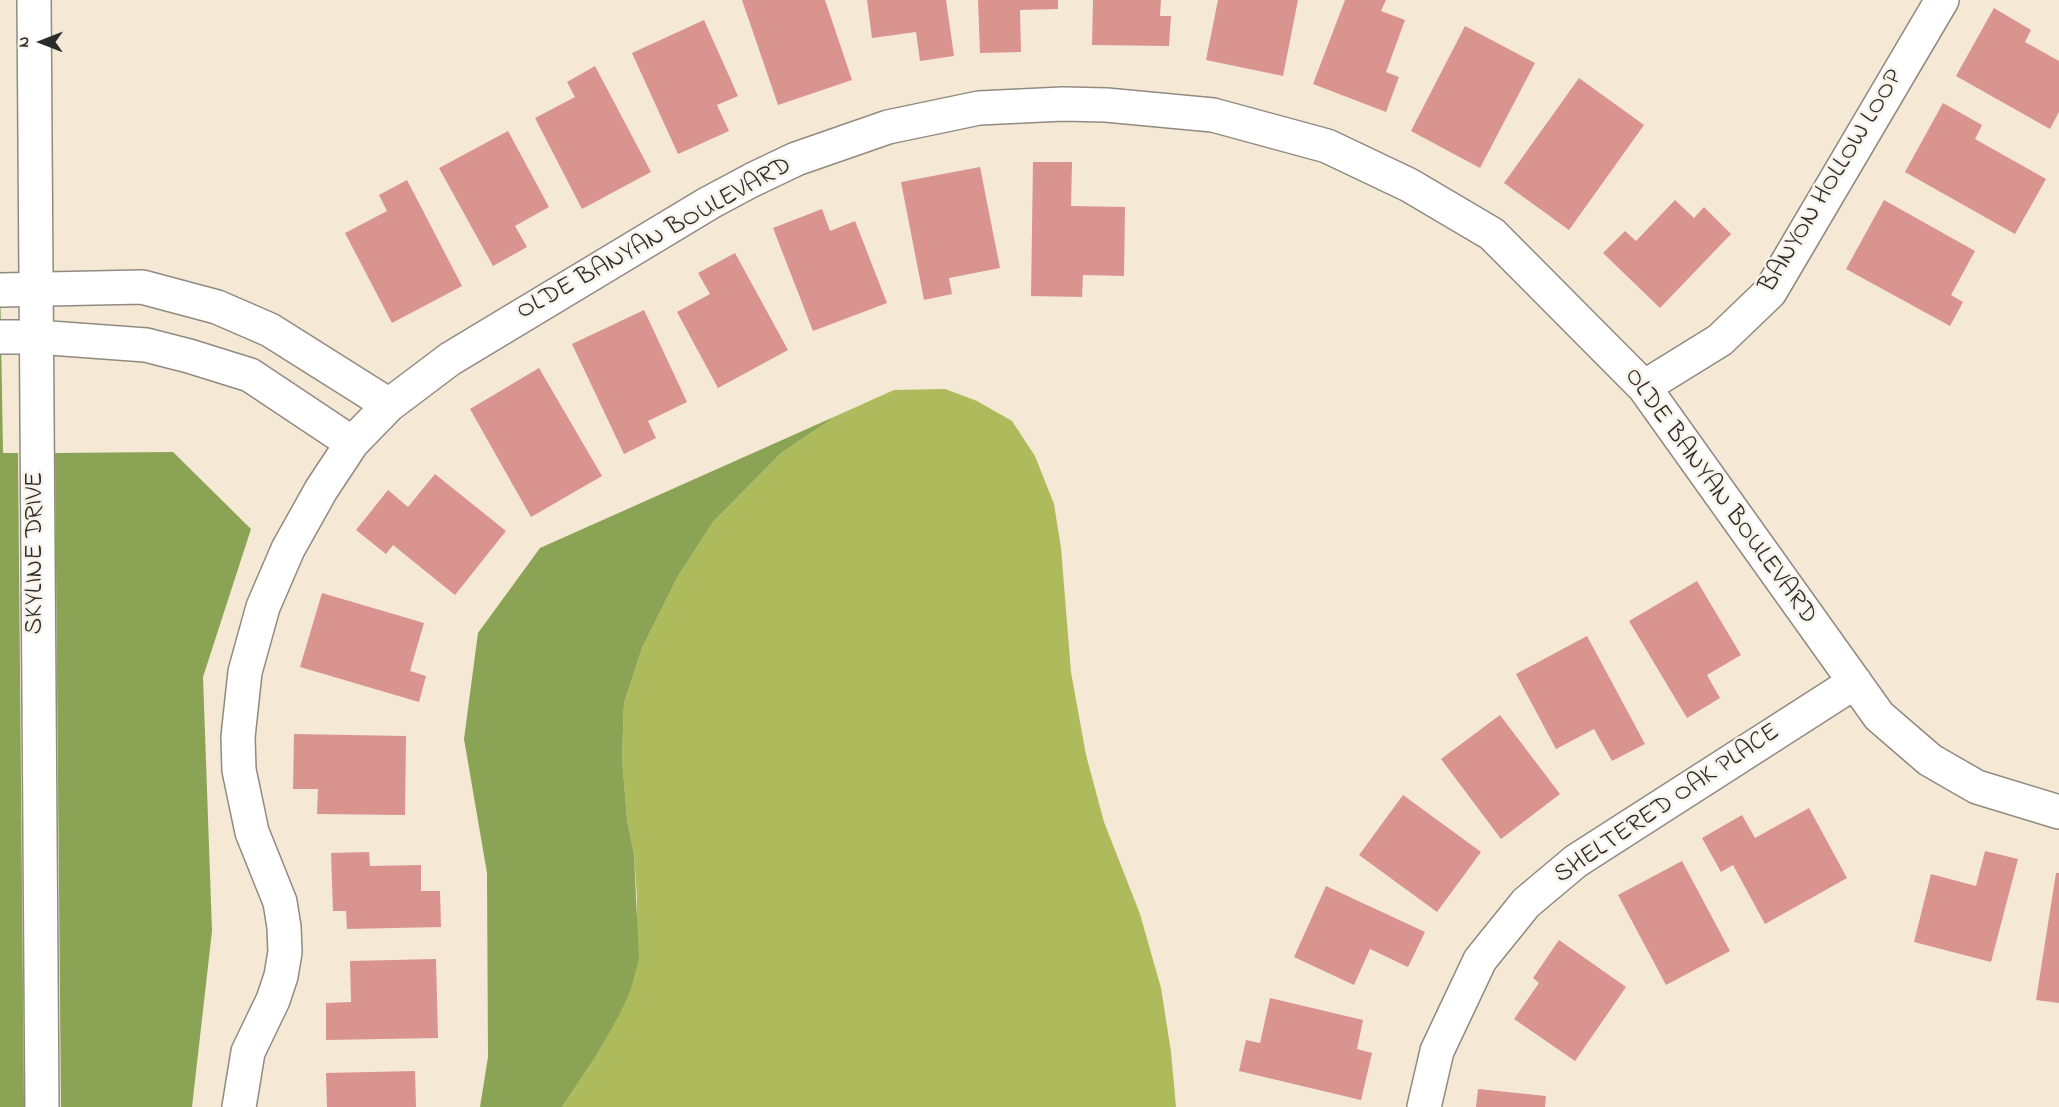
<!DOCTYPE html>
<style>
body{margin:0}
#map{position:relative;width:2059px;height:1107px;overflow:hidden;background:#f5e8d5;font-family:"Indie Flower",sans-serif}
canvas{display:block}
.north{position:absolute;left:12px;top:12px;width:60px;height:60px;-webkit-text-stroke:4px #f7f3e8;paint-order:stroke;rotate:270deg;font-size:16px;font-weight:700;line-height:24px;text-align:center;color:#2b2b2b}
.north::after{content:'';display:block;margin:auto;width:21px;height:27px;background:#2b2b2b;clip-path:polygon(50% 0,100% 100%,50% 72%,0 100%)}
</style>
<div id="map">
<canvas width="2059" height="1107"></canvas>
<div class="north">N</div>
</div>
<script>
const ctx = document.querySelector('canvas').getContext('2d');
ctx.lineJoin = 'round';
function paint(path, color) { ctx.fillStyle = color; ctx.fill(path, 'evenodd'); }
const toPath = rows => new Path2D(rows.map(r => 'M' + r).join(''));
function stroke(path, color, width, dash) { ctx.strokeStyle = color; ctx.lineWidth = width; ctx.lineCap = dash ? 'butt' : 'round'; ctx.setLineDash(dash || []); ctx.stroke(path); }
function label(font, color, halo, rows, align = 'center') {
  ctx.font = font + ' "Indie Flower",sans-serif'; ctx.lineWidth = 5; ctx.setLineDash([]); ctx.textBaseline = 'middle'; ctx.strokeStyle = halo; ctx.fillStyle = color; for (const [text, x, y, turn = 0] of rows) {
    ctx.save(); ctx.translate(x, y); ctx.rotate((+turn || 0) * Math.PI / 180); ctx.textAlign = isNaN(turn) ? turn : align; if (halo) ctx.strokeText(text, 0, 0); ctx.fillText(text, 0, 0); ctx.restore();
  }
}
paint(toPath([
 [945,389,977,401,1012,421,1035,456,1054,504,1061,548,1071,672,1086,755,1104,822,1140,914,1161,988,1171,1052,1176,1107,562,1107,596,1056,630,992,637,925,637,897,634,855,627,819,622,758,624,703,642,648,678,576,713,522,781,453,836,416,894,390]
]), '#adbb5d');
paint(toPath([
 [0,273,3,453,18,453,24,1107,0,1107],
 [836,416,781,453,713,522,678,576,642,648,624,703,622,758,627,819,634,855,639,959,630,992,619,1015,596,1056,562,1107,480,1107,488,1057,487,873,464,739,478,633,540,548],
 [173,452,251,529,203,677,212,931,192,1107,61,1107,55,453]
]), '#8aa354');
paint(toPath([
 [742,0,825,0,852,80,778,105],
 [867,0,946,0,954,56,920,61,916,32,872,38],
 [978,0,1058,0,1058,9,1020,10,1021,52,980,53],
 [1093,0,1161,0,1160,16,1171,16,1169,46,1092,45],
 [1218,0,1298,0,1283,76,1206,60],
 [1345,0,1386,0,1381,11,1405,20,1386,72,1399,77,1386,112,1313,84],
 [1994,8,2031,30,2025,42,2059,61,2059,112,2050,129,1956,76],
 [704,20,738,96,717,105,729,131,678,154,632,53],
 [1465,26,1535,63,1480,168,1411,131],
 [595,66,651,172,582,209,535,118,575,97,567,82],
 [1579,78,1644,125,1569,230,1504,183],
 [1943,103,1982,125,1975,139,2046,179,2015,234,1905,172],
 [508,131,549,207,515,226,527,247,493,266,439,168],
 [1033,162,1072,162,1071,206,1125,207,1124,276,1083,275,1082,297,1031,296],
 [980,167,1000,268,949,278,952,294,924,300,901,182],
 [407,180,462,286,392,323,345,233,387,211,379,195],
 [1675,200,1694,218,1704,207,1731,234,1660,308,1603,253,1625,231,1636,241],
 [1884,200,1975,251,1951,295,1963,302,1950,326,1846,269],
 [822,209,830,231,855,221,887,303,813,331,773,228],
 [735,253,788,350,718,388,677,312,710,294,698,273],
 [644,310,687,402,648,421,656,438,624,454,572,344],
 [539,368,602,476,531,517,470,409],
 [435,474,506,531,455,595,393,545,386,554,356,530,388,490,408,507],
 [1697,581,1741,655,1707,675,1720,698,1687,718,1629,621],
 [322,593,424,623,410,671,426,676,419,702,300,667],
 [1587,636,1645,744,1612,761,1594,729,1556,749,1516,674],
 [1500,715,1560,794,1501,839,1441,759],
 [294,734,406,736,405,815,317,814,318,789,293,789],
 [1403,795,1481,852,1437,912,1359,855],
 [1809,808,1847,878,1765,924,1733,865,1721,872,1702,838,1742,815,1755,838],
 [1985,851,2018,859,1991,962,1914,942,1931,874,1976,886],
 [369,852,370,866,421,865,421,891,440,891,441,927,347,929,346,911,333,911,331,853],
 [1682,861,1730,951,1666,985,1618,895],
 [2056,873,2059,873,2059,1003,2036,1000],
 [1326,886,1425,932,1408,967,1370,949,1354,985,1294,957],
 [1559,940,1626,987,1575,1061,1514,1019,1539,983,1533,978],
 [436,959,438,1038,326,1040,326,1003,351,1002,350,961],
 [1270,998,1363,1020,1357,1049,1372,1053,1361,1100,1239,1071,1246,1040,1260,1043],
 [415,1071,416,1107,327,1107,326,1073],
 [1478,1089,1546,1096,1545,1107,1476,1107]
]), '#d9948f');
const minor = toPath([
 [0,290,142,287,217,307,270,330,389,405],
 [0,337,36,337,146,345,189,356,250,375,352,443],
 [1644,387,1720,340,1770,292,1942,0],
 [239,1107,248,1052,273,1000,281,976,285,952,284,927,280,902,252,832,239,770,238,737,245,672,263,607,288,549,321,490,352,443,389,405,450,359,709,203,752,180,796,159,888,127,979,108,1063,104,1106,105,1213,115,1327,146,1409,185,1492,234,1644,387,1879,716,1930,760,1977,787,2059,812],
 [1424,1107,1437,1051,1480,960,1526,903,1576,861,1855,682]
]);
const tertiary = toPath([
 [34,0,42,1107]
]);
stroke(minor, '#908a80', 36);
stroke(tertiary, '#908a80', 36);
stroke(minor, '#fff', 33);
stroke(tertiary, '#fff', 33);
label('26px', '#2b2b2b', '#f7f3e8', [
 ["BANYON HOLLOW LOOP",1833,182,-59],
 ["OLDE BANYAN BOULEVARD",655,240,-29],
 ["OLDE BANYAN BOULEVARD",1719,497,54],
 ["SKYLINE DRIVE",37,553,-90],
 ["SHELTERED OAK PLACE",1668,805,-34]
]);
</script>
